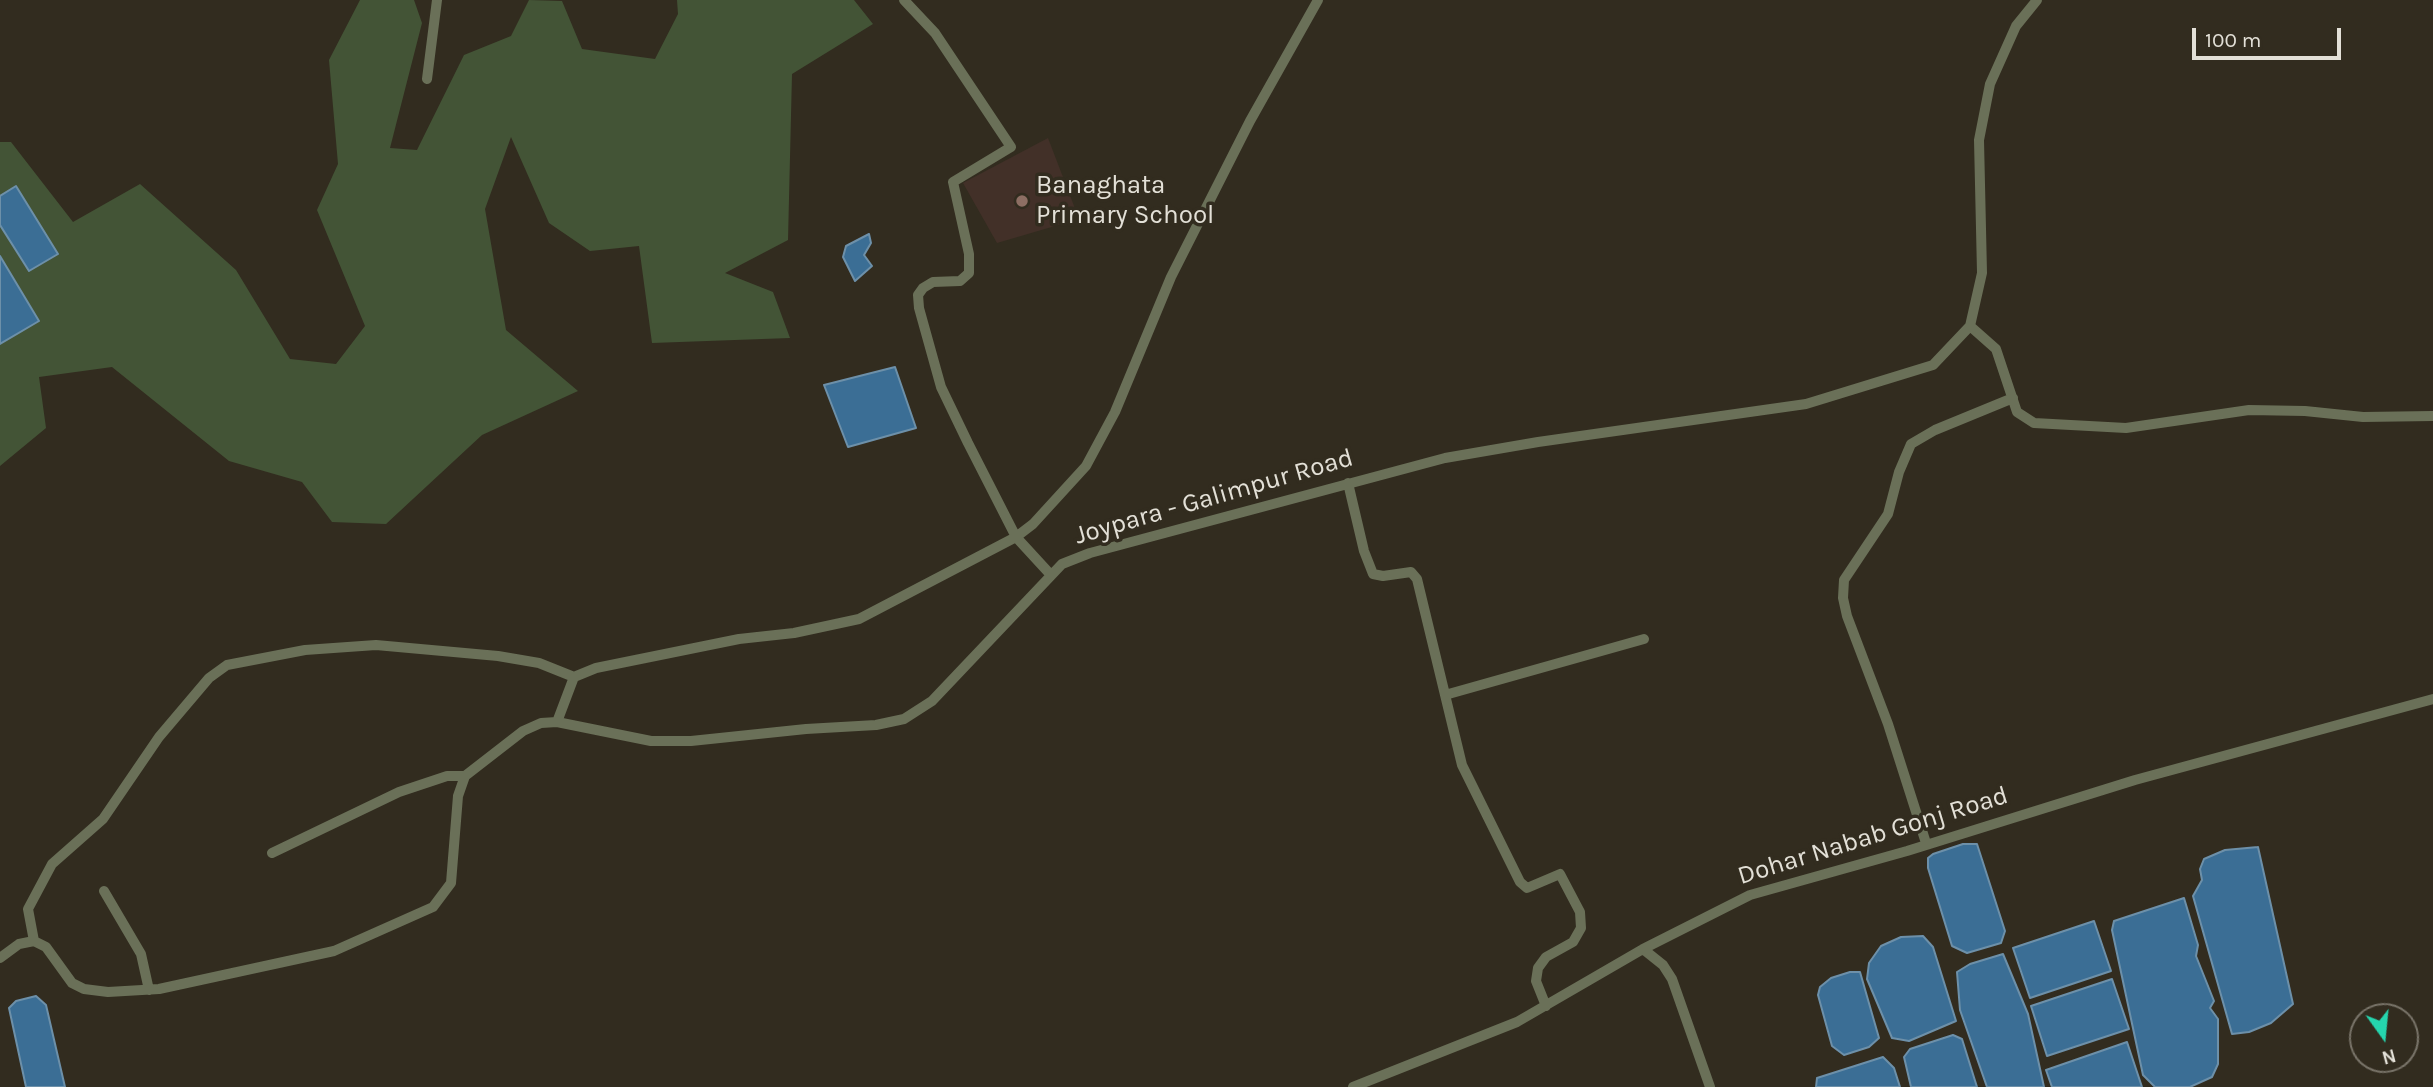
<!DOCTYPE html>
<style>
body{margin:0}
#map{position:relative;width:2433px;height:1087px;overflow:hidden;background:#322c1f;font-family:Karla,sans-serif}
canvas{display:block}
.north{position:absolute;left:2349px;top:1003px;width:70px;height:70px;box-sizing:border-box;background:#322c1f;border:2px solid #797469;border-radius:50%;rotate:165deg;font-size:19px;font-weight:700;line-height:28px;text-align:center;color:#e3e0d7}
.north::after{content:'';display:block;margin:auto;width:24px;height:32px;background:#25d5ae;clip-path:polygon(50% 0,100% 100%,50% 72%,0 100%)}
.scale{position:absolute;left:2192px;top:28px;width:149px;height:32px;box-sizing:border-box;border:4px solid #e3e0d7;border-top:0;padding-left:9px;font-size:21px;line-height:24px;white-space:nowrap;color:#e3e0d7;-webkit-text-stroke:5px #322c1f;paint-order:stroke}
</style>
<div id="map">
<canvas width="2433" height="1087"></canvas>
<div class="north">N</div>
<div class="scale">100 m</div>
</div>
<script>
const ctx = document.querySelector('canvas').getContext('2d');
ctx.lineJoin = 'round';
function paint(path, color) { ctx.fillStyle = color; ctx.fill(path, 'evenodd'); }
const toPath = rows => new Path2D(rows.map(r => 'M' + r).join(''));
function stroke(path, color, width, dash) { ctx.strokeStyle = color; ctx.lineWidth = width; ctx.lineCap = dash ? 'butt' : 'round'; ctx.setLineDash(dash || []); ctx.stroke(path); }
function label(font, color, halo, rows, align = 'center') {
  ctx.font = font + ' Karla,sans-serif'; ctx.lineWidth = 7; ctx.setLineDash([]); ctx.textBaseline = 'middle'; ctx.strokeStyle = halo; ctx.fillStyle = color; for (const [text, x, y, turn = 0] of rows) {
    ctx.save(); ctx.translate(x, y); ctx.rotate((+turn || 0) * Math.PI / 180); ctx.textAlign = isNaN(turn) ? turn : align; if (halo) ctx.strokeText(text, 0, 0); ctx.fillText(text, 0, 0); ctx.restore();
  }
}
paint(toPath([
 [1048,138,1079,219,997,243,963,183]
]), '#423028');
paint(toPath([
 [360,0,414,0,422,23,390,148,417,150,464,55,511,36,529,0,562,1,582,49,655,59,678,14,677,0,854,0,873,24,792,74,788,240,725,273,773,292,790,338,652,343,639,246,590,251,549,223,511,137,485,209,506,330,578,391,482,435,386,524,332,522,302,482,229,461,112,367,39,377,46,428,0,466,0,142,11,142,73,222,140,184,236,270,290,359,336,364,365,326,317,210,338,164,329,60]
]), '#435436');
const water = toPath([
 [16,186,58,254,29,271,0,225,0,196,16,186],
 [869,234,871,243,864,255,872,266,855,281,843,257,846,246,869,234],
 [0,256,39,321,0,344,0,256],
 [895,367,916,428,848,447,824,385,895,367],
 [1963,844,1977,844,2005,931,2001,943,1967,953,1952,946,1928,868,1928,858,1933,854,1963,844],
 [2258,847,2293,1004,2271,1023,2249,1032,2232,1034,2193,896,2202,880,2200,869,2204,859,2225,850,2258,847],
 [2184,898,2198,945,2196,956,2214,1001,2210,1008,2218,1019,2218,1064,2212,1077,2190,1087,2155,1087,2143,1075,2112,930,2114,921,2184,898],
 [2094,921,2111,971,2030,998,2013,948,2094,921],
 [1923,936,1933,947,1956,1021,1909,1041,1892,1038,1867,979,1869,963,1881,946,1901,937,1923,936],
 [2003,954,2028,1014,2044,1087,1987,1087,1960,1010,1957,972,1970,964,2003,954],
 [1850,972,1860,972,1879,1038,1869,1047,1844,1055,1832,1046,1818,995,1820,987,1831,978,1850,972],
 [2112,979,2129,1029,2047,1056,2031,1006,2112,979],
 [36,996,46,1005,65,1087,26,1087,9,1008,16,1001,36,996],
 [1953,1035,1962,1039,1977,1087,1911,1087,1904,1057,1910,1049,1953,1035],
 [2127,1042,2142,1087,2052,1087,2046,1070,2127,1042],
 [1883,1057,1894,1068,1900,1087,1816,1087,1817,1078,1883,1057]
]);
paint(water, '#3b6e95');
stroke(water, '#6d90a9', 2);
stroke(toPath([
 [904,0,935,33,1011,147,953,182,969,254,969,273,960,281,933,282,923,288,918,295,919,308,941,387,968,443,1016,537,1050,574],
 [427,79,437,0],
 [1970,326,1996,349,2017,412,2034,423,2126,428,2249,410,2305,411,2363,417,2433,416],
 [1970,326,1982,273,1979,140,1990,84,2016,26,2037,0],
 [1348,483,1364,551,1373,574,1383,576,1411,572,1417,579,1462,765,1520,882,1527,888,1560,874,1580,912,1581,928,1573,942,1546,957,1538,968,1536,981,1546,1006],
 [1445,695,1644,639],
 [557,722,574,677,596,668,739,639,794,633,859,619,1016,537,1033,524,1086,466,1115,412,1171,277,1250,121,1318,0],
 [1926,843,1888,724,1847,616,1843,598,1844,580,1888,514,1899,472,1911,444,1935,430,2013,398],
 [272,853,399,792,447,776,465,776],
 [104,891,141,954,149,990],
 [34,941,28,909,52,864,103,819,159,737,209,678,227,665,305,650,376,645,498,656,539,663,574,677],
 [1643,949,1663,965,1672,979,1710,1087],
 [0,958,19,944,34,941,46,947,72,983,84,989,108,992,159,989,334,951,433,907,451,883,458,796,465,776,523,731,541,723,557,722,651,741,691,741,806,729,876,725,904,719,932,701,1062,564,1090,553,1445,458,1538,442,1806,404,1933,365,1970,326],
 [1353,1087,1517,1022,1643,949,1750,895,1907,851,2135,780,2433,699]
]), '#6a7058', 10);
for (const [x, y, r, color] of [
 [1022,201,7,"#8d6e63"]
]) { const dot = new Path2D(); dot.arc(x, y, r, 0, 2 * Math.PI); ctx.fillStyle = color; ctx.fill(dot); stroke(dot, '#322c1f', 2.5); }
label('26px', '#e3e0d7', '#322c1f', [
 ["Banaghata",1036,186],
 ["Primary School",1036,216]
], 'left');
label('26px', '#e3e0d7', '#322c1f', [
 ["Joypara - Galimpur Road",1214,497,-16],
 ["Dohar Nabab Gonj Road",1873,836,-17]
]);
</script>
